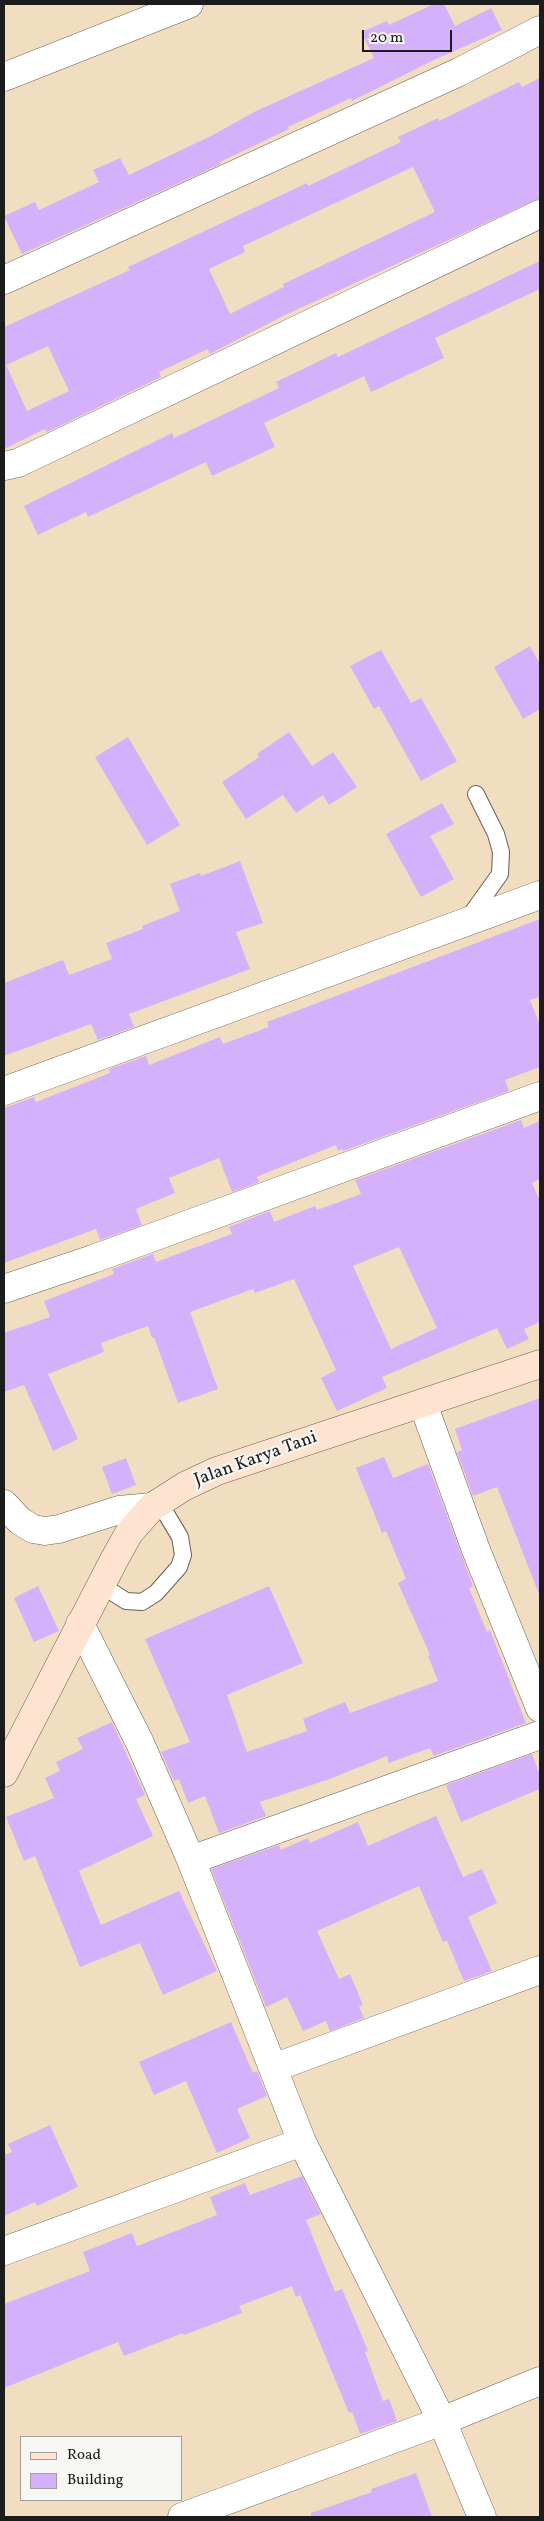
<!DOCTYPE html>
<style>
body{margin:0}
#map{position:relative;width:544px;height:2521px;overflow:hidden;background:#f1dec1;font-family:Vollkorn,serif}
canvas{display:block}
.frame{position:absolute;inset:0;border:5px solid #1c1c1c;pointer-events:none}
.legend{position:absolute;left:20px;top:2436px;width:162px;height:65px;box-sizing:border-box;background:#f6f6f2;border:1px solid #9f9f9c;margin:0;padding:6px 9px;list-style:none;font-size:15px;color:#1c1c1c}
.legend li{display:flex;align-items:center;gap:10px;height:25px}
.legend b{width:25px;border:1px solid #9f9f9c}
.scale{position:absolute;left:362px;top:30px;width:90px;height:22px;box-sizing:border-box;border:2px solid #1c1c1c;border-top:0;padding-left:6px;font-size:15px;line-height:18px;white-space:nowrap;color:#1c1c1c;-webkit-text-stroke:4px #f6f6f2;paint-order:stroke}
</style>
<div id="map">
<canvas width="544" height="2521"></canvas>
<div class="frame"></div>
<ul class="legend">
<li><b style="height:6px;background:#fee3d1"></b>Road</li>
<li><b style="height:14px;background:#d4b1fa"></b>Building</li>
</ul>
<div class="scale">20 m</div>
</div>
<script>
const ctx = document.querySelector('canvas').getContext('2d');
ctx.lineJoin = 'round';
function paint(path, color) { ctx.fillStyle = color; ctx.fill(path, 'evenodd'); }
const toPath = rows => new Path2D(rows.map(r => 'M' + r).join(''));
function stroke(path, color, width, dash) { ctx.strokeStyle = color; ctx.lineWidth = width; ctx.lineCap = dash ? 'butt' : 'round'; ctx.setLineDash(dash || []); ctx.stroke(path); }
function label(font, color, halo, rows, align = 'center') {
  ctx.font = font + ' Vollkorn,serif'; ctx.lineWidth = 4.5; ctx.setLineDash([]); ctx.textBaseline = 'middle'; ctx.strokeStyle = halo; ctx.fillStyle = color; for (const [text, x, y, turn = 0] of rows) {
    ctx.save(); ctx.translate(x, y); ctx.rotate((+turn || 0) * Math.PI / 180); ctx.textAlign = isNaN(turn) ? turn : align; if (halo) ctx.strokeText(text, 0, 0); ctx.fillText(text, 0, 0); ctx.restore();
  }
}
paint(toPath([
 [434,4,444,4,455,26,491,8,502,30,434,60,352,101,351,98,288,127,289,129,220,162,221,164,22,254,4,216,35,202,39,210,99,182,93,170,120,158,129,175,213,135,256,111,374,58,361,32,387,21,389,25],
 [540,78,540,198,281,317,210,354,208,349,159,372,161,377,47,432,45,429,4,449,4,327,130,270,128,267,307,183,308,186,401,142,398,137,438,118,439,121,519,82,522,87],
 [413,167,435,212,283,284,284,287,230,314,209,269,245,252,243,246],
 [48,346,69,391,27,411,6,365],
 [540,261,540,289,435,338,444,358,371,392,364,376,264,423,275,447,212,476,206,462,88,517,86,512,38,535,24,506,172,433,174,438,279,388,276,382,336,353,338,357],
 [530,646,540,664,540,709,523,719,494,667],
 [381,650,411,703,421,698,457,761,421,781,379,706,374,709,350,666],
 [289,732,312,766,333,752,357,787,329,805,323,795,296,813,283,795,246,819,222,782,259,757,257,754],
 [128,737,180,825,147,845,95,757],
 [442,803,454,824,430,836,454,879,421,897,386,834],
 [240,861,263,923,236,932,250,969,129,1014,134,1027,98,1040,91,1024,4,1056,4,983,63,960,69,975,112,959,106,943,143,929,142,926,180,911,170,884,200,873,201,876],
 [540,919,540,997,530,1000,540,1025,540,1067,505,1080,509,1091,343,1151,342,1149,338,1151,336,1145,261,1175,257,1177,259,1182,232,1192,219,1158,169,1178,175,1193,136,1209,142,1225,100,1240,96,1229,4,1263,4,1108,34,1097,36,1102,110,1073,109,1069,146,1056,149,1065,220,1037,223,1044,269,1027,267,1022],
 [521,1120,524,1128,540,1121,540,1179,532,1183,540,1201,540,1322,524,1329,529,1339,507,1349,497,1328,382,1377,387,1388,337,1411,321,1378,336,1370,294,1279,255,1293,253,1289,190,1312,218,1389,178,1403,154,1337,152,1338,148,1326,101,1343,104,1352,48,1374,78,1439,53,1451,24,1385,4,1392,4,1333,50,1317,44,1301,114,1274,112,1269,153,1254,156,1262,232,1234,229,1227,270,1211,274,1222,315,1206,317,1210,361,1194,355,1180],
 [399,1247,437,1328,391,1349,353,1266],
 [540,1398,540,1593,539,1594,497,1487,473,1496,457,1452,462,1450,455,1429],
 [384,1457,393,1478,428,1464,473,1586,469,1588,487,1632,490,1630,526,1723,434,1756,430,1748,389,1763,387,1756,327,1780,260,1802,266,1816,219,1833,205,1796,188,1803,179,1779,174,1781,161,1752,190,1742,145,1639,269,1586,303,1663,227,1695,247,1752,307,1731,303,1719,345,1702,350,1713,438,1681,428,1656,430,1655,398,1583,406,1579,386,1531,382,1533,356,1468],
 [126,1458,136,1485,112,1494,102,1467],
 [38,1586,59,1631,34,1642,14,1598],
 [112,1722,145,1795,136,1799,153,1836,79,1871,101,1925,179,1891,217,1971,163,1995,140,1943,80,1967,35,1856,24,1861,6,1817,54,1798,45,1778,60,1771,56,1762,83,1749,77,1738],
 [532,1754,540,1775,540,1789,461,1822,446,1785],
 [436,1816,463,1877,482,1869,497,1903,468,1917,492,1971,464,1981,447,1941,443,1942,419,1886,317,1931,339,1979,350,1974,363,2005,359,2007,364,2018,330,2031,326,2021,303,2031,287,1997,266,2007,211,1869,279,1845,281,1850,308,1838,310,1843,358,1822,368,1846],
 [231,2022,253,2073,257,2071,267,2096,237,2109,250,2138,217,2153,186,2081,154,2095,139,2062],
 [50,2125,78,2187,37,2206,35,2202,4,2216,4,2155,12,2152,8,2144],
 [302,2176,321,2214,306,2220,335,2292,342,2289,359,2329,368,2351,365,2352,383,2401,389,2399,397,2421,360,2434,352,2412,349,2413,300,2295,296,2297,292,2286,239,2306,242,2313,184,2335,183,2333,124,2356,118,2342,4,2388,4,2304,90,2271,83,2252,132,2233,137,2246,217,2215,210,2197,245,2183,250,2195],
 [416,2473,432,2517,311,2517,311,2513,372,2492,371,2489]
]), '#d4b1fa');
const lane = toPath([
 [467,920,500,874,501,852,496,834,476,794],
 [101,1585,126,1601,142,1602,156,1593,179,1567,183,1555,180,1537,159,1502]
]);
const street = toPath([
 [4,77,189,4],
 [4,280,459,72,540,30],
 [4,466,18,463,540,214],
 [4,1091,540,895],
 [4,1289,93,1259,540,1096],
 [423,1404,476,1550,540,1708],
 [4,1504,20,1521,33,1529,45,1531,59,1529,119,1510,152,1507],
 [80,1624,140,1743,191,1860,302,2142,442,2421,482,2517],
 [191,1860,540,1735],
 [273,2068,540,1970],
 [4,2251,302,2142],
 [182,2517,442,2421,540,2381]
]);
const secondary = toPath([
 [4,1773,114,1560,129,1533,152,1507,185,1486,217,1471,540,1364]
]);
stroke(lane, '#676056', 18);
stroke(street, '#676056', 29);
stroke(secondary, '#676056', 29);
stroke(lane, '#fff', 16);
stroke(street, '#fff', 28);
stroke(secondary, '#fee3d1', 28);
label('18px', '#1c1c1c', '#f6f6f2', [
 ["Jalan Karya Tani",256,1460,-20]
]);
</script>
